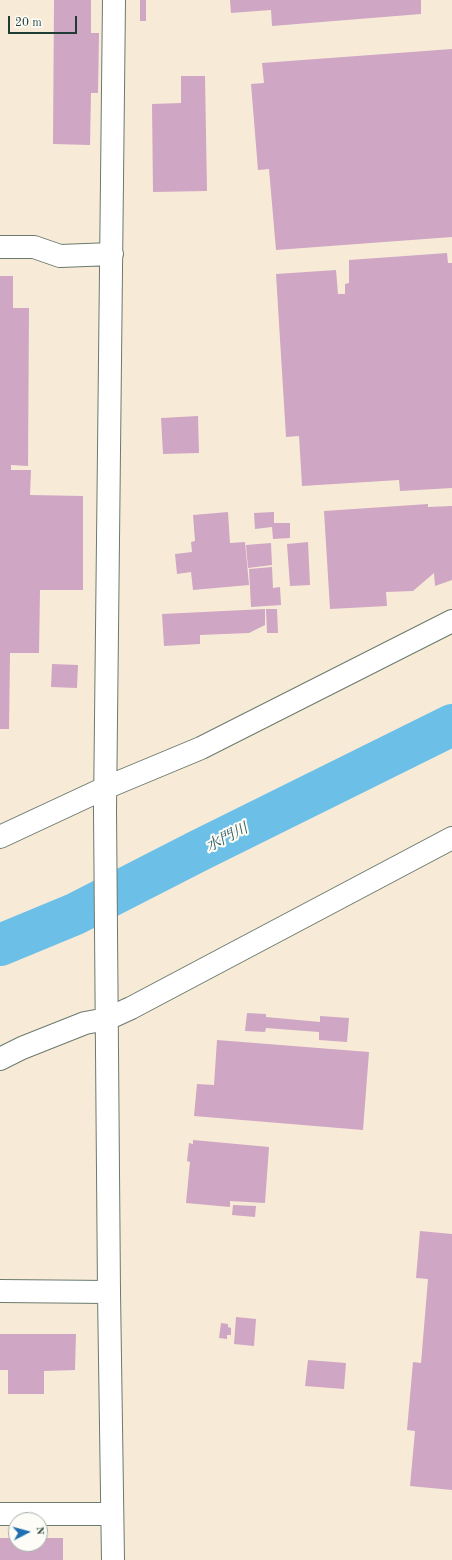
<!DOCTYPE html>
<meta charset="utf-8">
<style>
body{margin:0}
#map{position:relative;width:452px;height:1560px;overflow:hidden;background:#f7ebd7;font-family:"Old Standard TT",serif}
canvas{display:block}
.north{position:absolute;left:8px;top:1512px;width:40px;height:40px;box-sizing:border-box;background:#fdfcf7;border:1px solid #a4b0a9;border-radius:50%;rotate:84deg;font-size:11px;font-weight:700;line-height:16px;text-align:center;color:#1f3d34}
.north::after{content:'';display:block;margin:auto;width:14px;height:18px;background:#1f6fb2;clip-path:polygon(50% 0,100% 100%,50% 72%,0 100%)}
.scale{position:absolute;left:8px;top:16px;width:69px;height:18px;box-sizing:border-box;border:2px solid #1f3d34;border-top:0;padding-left:5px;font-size:12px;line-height:14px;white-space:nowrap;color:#1f3d34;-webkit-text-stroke:3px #fdfcf7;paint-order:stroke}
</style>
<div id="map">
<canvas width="452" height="1560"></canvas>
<div class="north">N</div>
<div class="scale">20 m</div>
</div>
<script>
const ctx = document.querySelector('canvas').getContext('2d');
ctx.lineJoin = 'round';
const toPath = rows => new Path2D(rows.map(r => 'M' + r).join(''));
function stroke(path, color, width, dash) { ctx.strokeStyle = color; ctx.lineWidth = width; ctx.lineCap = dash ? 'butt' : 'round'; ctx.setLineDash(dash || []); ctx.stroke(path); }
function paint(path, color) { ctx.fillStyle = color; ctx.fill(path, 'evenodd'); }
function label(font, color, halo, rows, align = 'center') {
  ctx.font = font + ' "Old Standard TT","Noto Serif JP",serif'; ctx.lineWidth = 4; ctx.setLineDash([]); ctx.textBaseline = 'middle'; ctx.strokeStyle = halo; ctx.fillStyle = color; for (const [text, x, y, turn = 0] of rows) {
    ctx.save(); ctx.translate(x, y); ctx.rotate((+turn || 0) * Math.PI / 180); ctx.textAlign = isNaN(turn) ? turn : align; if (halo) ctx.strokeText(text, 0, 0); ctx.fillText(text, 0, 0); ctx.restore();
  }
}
stroke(toPath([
 [0,945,75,914,200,850,452,725]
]), '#6cc0e8', 42);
paint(toPath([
 [54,0,91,0,91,33,99,33,98,93,91,93,90,145,53,144],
 [140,0,146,0,146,21,140,21],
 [230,0,421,0,421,14,272,26,271,10,231,13],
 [452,49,452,237,276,250,269,169,258,170,251,84,264,83,262,63],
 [181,76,205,76,207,191,153,192,152,104,181,103],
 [447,253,448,263,452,263,452,488,400,491,399,480,302,486,299,436,286,437,276,274,336,270,338,294,345,294,345,284,349,283,349,260],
 [0,276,13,276,13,308,29,308,28,466,11,465,11,470,31,470,30,495,83,496,83,590,40,590,39,653,10,653,9,729,0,729],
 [198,416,199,453,163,454,161,418],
 [428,504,428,507,452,506,452,580,435,586,434,573,413,591,386,592,387,606,330,609,324,511],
 [228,512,230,543,245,542,249,585,193,590,191,572,177,574,175,554,192,552,191,542,195,541,193,515],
 [274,512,274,523,290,523,290,538,273,539,272,527,255,529,254,513],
 [308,542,310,585,290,586,287,544],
 [271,543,272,565,248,568,246,545],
 [272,567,273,588,280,587,281,605,251,607,249,569],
 [265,609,265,625,249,633,200,635,200,644,164,646,162,614],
 [266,609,277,609,278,633,267,633],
 [52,664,78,665,77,688,51,687],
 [247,1013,266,1014,266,1017,320,1022,320,1016,349,1018,347,1042,319,1040,319,1032,266,1028,265,1032,245,1031],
 [217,1040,369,1052,363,1130,194,1116,197,1084,214,1085],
 [193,1140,269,1147,265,1203,230,1201,230,1207,186,1203,190,1162,187,1161,189,1143,193,1144],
 [233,1205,256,1206,255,1217,232,1215],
 [420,1231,452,1234,452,1490,410,1486,415,1431,407,1430,413,1362,421,1363,428,1279,416,1278],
 [236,1317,256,1319,254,1346,234,1344],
 [221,1323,228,1324,228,1327,231,1328,231,1335,227,1335,227,1339,219,1338],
 [0,1334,76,1334,75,1370,44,1371,44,1394,8,1394,8,1370,0,1370],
 [308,1360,346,1363,344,1389,305,1386],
 [0,1538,16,1538,16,1544,40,1544,40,1538,63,1538,63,1560,0,1560]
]), '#cfa6c4');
const minor = toPath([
 [0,247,34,247,60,256,112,254],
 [0,837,105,788,201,748,452,621],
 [0,1059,22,1048,85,1023,107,1019,131,1008,452,838],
 [0,1291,109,1292],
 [0,1514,112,1514],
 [113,1560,109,1292,105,810,114,0]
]);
stroke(minor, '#6b7a6d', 24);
stroke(minor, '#fff', 22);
label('italic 15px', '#325e61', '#fdfcf7', [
 ["水門川",227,838,-27]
]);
</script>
